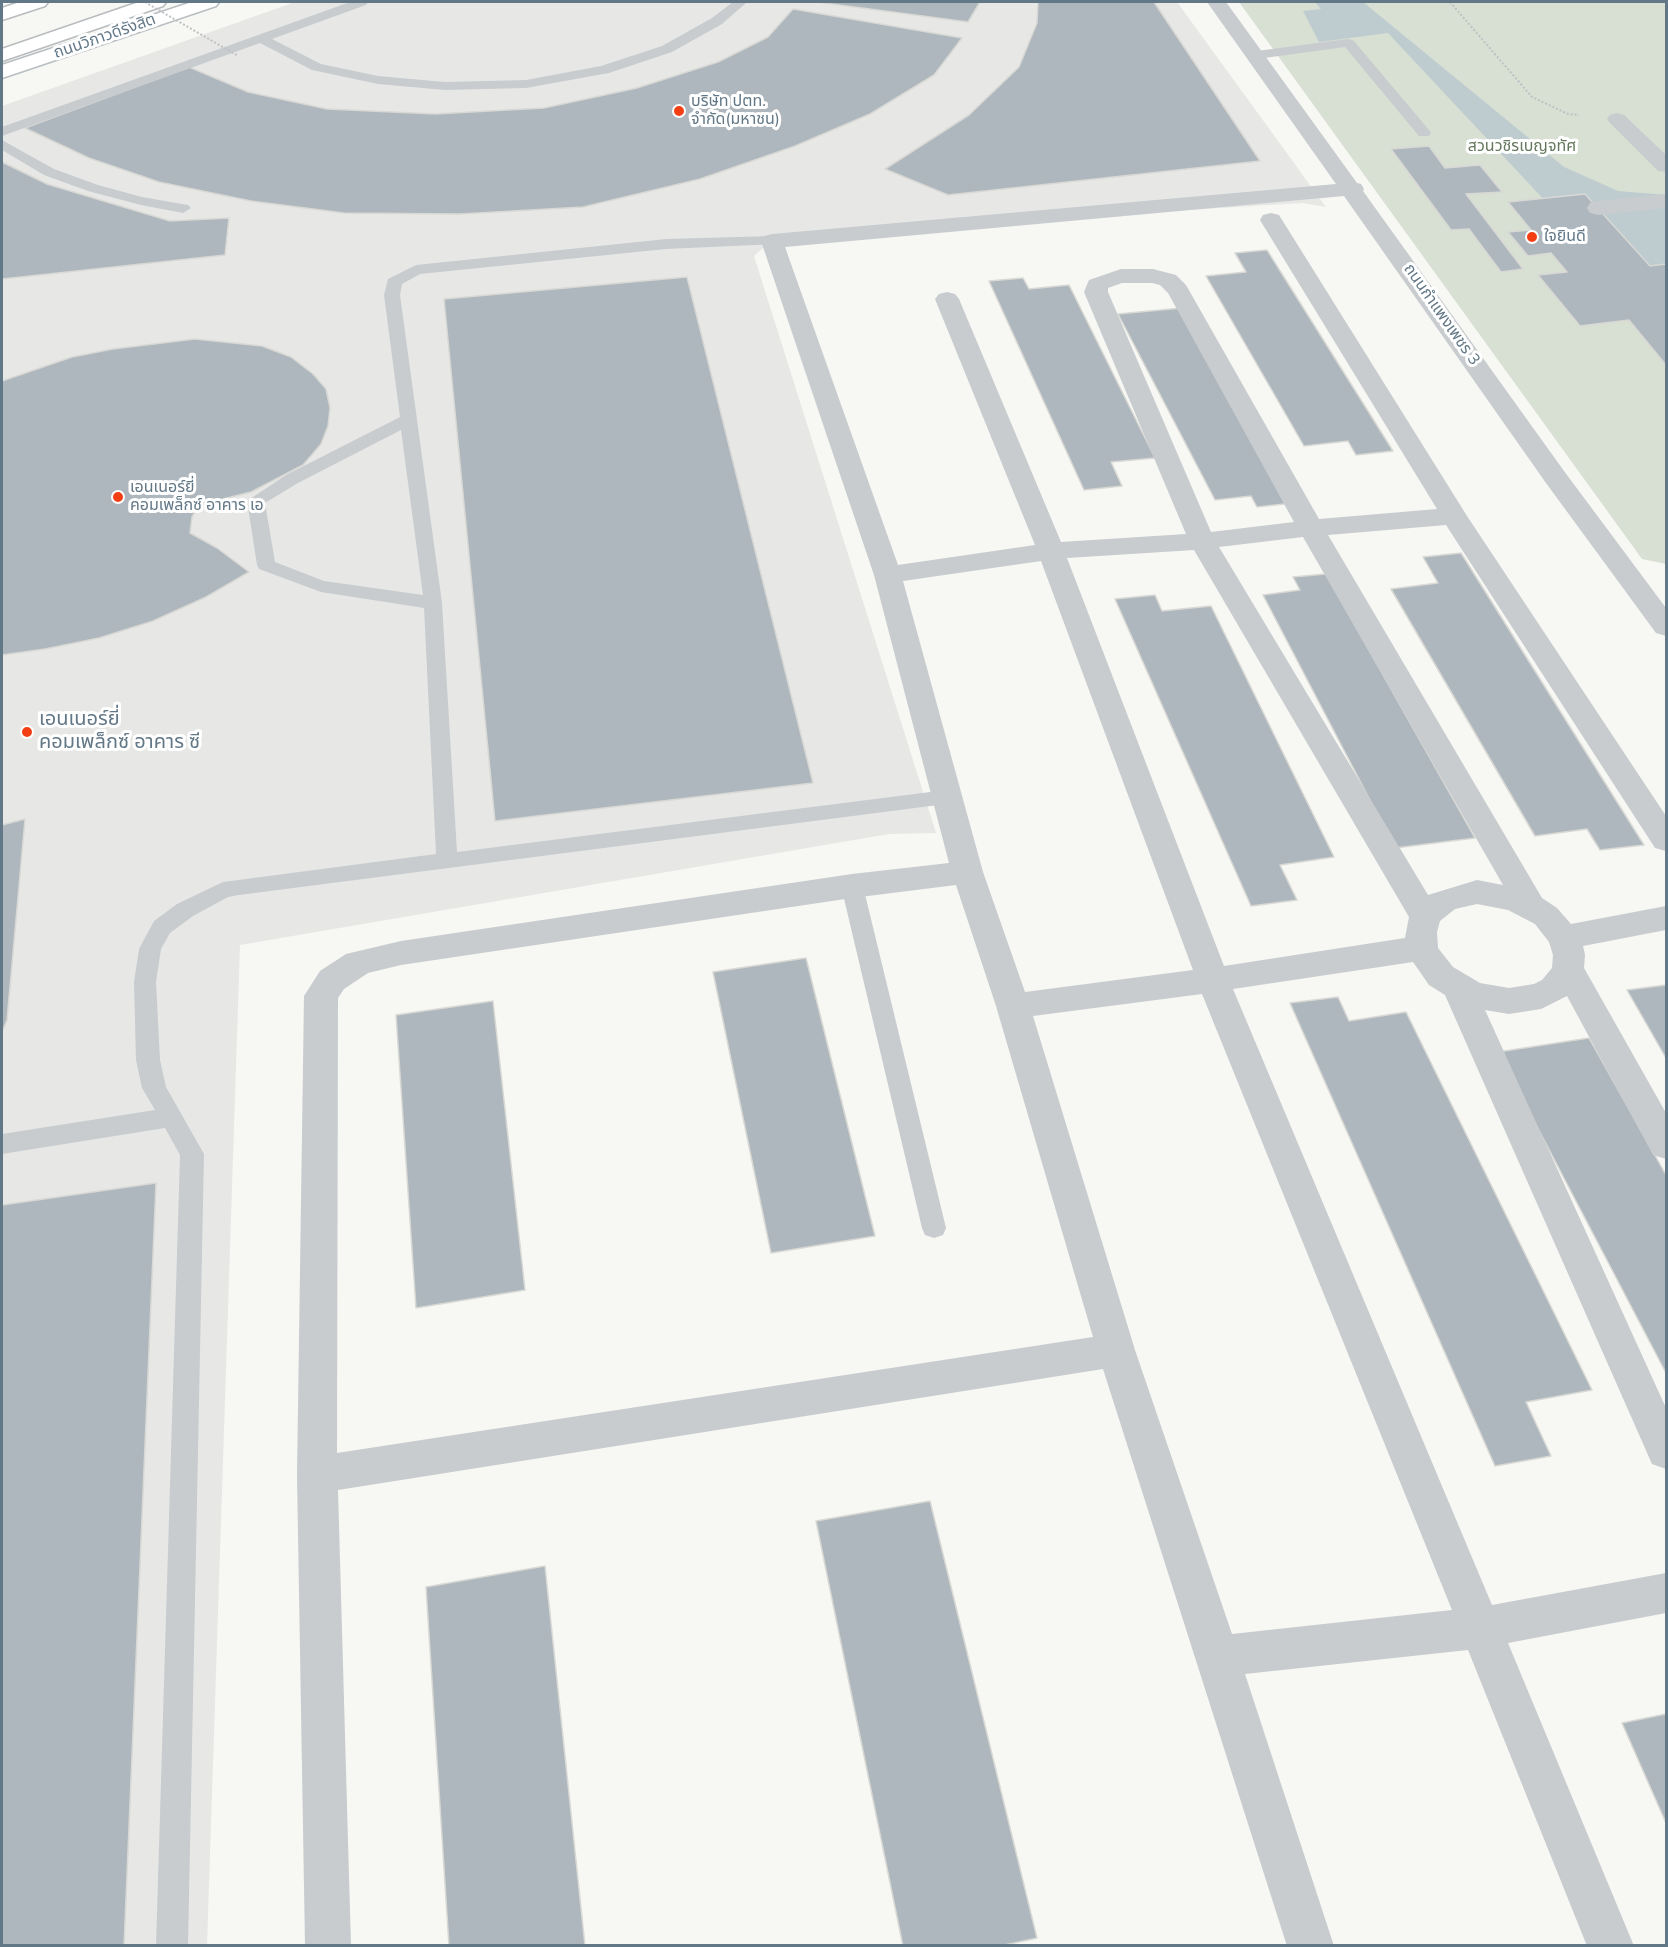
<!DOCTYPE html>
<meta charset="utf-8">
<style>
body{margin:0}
#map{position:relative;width:1668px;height:1947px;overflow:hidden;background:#f7f7f3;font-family:"Nunito Sans",sans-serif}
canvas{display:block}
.frame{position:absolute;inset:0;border:3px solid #627887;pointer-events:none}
</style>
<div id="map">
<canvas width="1668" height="1947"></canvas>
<div class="frame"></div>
</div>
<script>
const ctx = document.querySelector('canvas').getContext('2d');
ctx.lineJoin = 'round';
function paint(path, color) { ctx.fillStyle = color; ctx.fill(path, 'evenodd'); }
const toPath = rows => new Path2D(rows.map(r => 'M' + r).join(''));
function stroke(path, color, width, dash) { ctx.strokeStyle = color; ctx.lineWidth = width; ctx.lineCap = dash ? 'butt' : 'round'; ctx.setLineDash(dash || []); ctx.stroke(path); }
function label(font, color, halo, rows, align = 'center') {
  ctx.font = font + ' "Nunito Sans","Noto Sans Thai",sans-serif'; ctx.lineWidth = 6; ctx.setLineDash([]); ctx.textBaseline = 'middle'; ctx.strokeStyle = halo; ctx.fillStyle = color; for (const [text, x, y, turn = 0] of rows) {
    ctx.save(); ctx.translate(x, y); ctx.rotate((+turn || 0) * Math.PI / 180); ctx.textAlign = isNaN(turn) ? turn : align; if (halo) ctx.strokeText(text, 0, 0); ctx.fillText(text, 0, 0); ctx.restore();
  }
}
paint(toPath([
 [295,2,1177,2,1326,207,1303,203,777,235,754,256,936,833,889,834,240,945,207,1945,2,1945,2,106]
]), '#e7e8e6');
paint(toPath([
 [1239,2,1666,2,1666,564,1642,559]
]), '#d8dfd3');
paint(toPath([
 [1315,2,1363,2,1564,167,1618,191,1666,195,1666,330,1388,33,1319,42,1303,11,1321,9]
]), '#beccd0');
const building = toPath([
 [817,2,980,2,968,22,817,2],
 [1038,2,1154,2,1260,161,948,195,885,169,969,115,1019,67,1037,23,1038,2],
 [793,9,962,38,934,75,870,114,795,146,700,179,583,207,460,214,344,213,251,201,159,182,89,158,25,128,189,67,248,92,327,109,435,114,544,108,637,88,718,62,768,37,793,9],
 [1429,146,1445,168,1480,165,1502,192,1466,194,1523,269,1501,272,1469,229,1451,230,1391,149,1429,146],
 [2,162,47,184,170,221,229,218,225,255,2,279,2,162],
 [1585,194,1650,266,1666,264,1666,365,1629,320,1580,326,1538,275,1567,272,1551,253,1528,256,1508,232,1531,230,1508,202,1585,194],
 [1267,250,1393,451,1356,455,1348,441,1304,446,1206,276,1246,272,1235,253,1267,250],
 [687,277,813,783,495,821,444,299,687,277],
 [1023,278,1029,289,1069,285,1155,458,1111,462,1122,486,1084,490,989,281,1023,278],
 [1182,308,1293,503,1257,507,1251,496,1215,500,1118,314,1182,308],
 [195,339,262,346,291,357,313,374,326,389,330,408,328,426,321,444,303,465,251,492,199,505,192,517,190,533,217,548,249,572,206,597,153,621,99,638,45,649,2,655,2,381,72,357,113,349,195,339],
 [1461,553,1644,845,1600,850,1587,829,1535,836,1391,589,1438,583,1423,557,1461,553],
 [1326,574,1475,838,1395,848,1263,595,1300,590,1293,577,1326,574],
 [1155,595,1162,611,1211,606,1334,857,1280,865,1297,900,1251,906,1115,599,1155,595],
 [25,819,7,1020,2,1032,2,825,25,819],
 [806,958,875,1236,771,1253,713,972,806,958],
 [1666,985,1666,1058,1627,990,1666,985],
 [1338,997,1349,1021,1406,1012,1592,1390,1526,1402,1551,1456,1495,1466,1290,1003,1338,997],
 [493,1001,525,1290,416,1308,396,1015,493,1001],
 [1589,1038,1666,1175,1666,1373,1498,1052,1589,1038],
 [156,1183,124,1946,2,1946,2,1205,156,1183],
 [930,1501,1037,1938,1000,1946,903,1946,816,1521,930,1501],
 [545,1566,585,1946,449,1946,426,1587,545,1566],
 [1666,1714,1666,1823,1622,1723,1666,1714]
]);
paint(building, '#aeb7bd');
stroke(building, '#d8d8d5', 1.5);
const secondary = toPath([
 [192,2,219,2,216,6,2,78,2,65,192,2]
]);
const highway = toPath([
 [20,2,48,2,45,6,2,20,2,8,20,2],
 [139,2,166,2,163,6,2,61,2,49,139,2]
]);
stroke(secondary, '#b8bec2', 3);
stroke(highway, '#b8bcbf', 3);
stroke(toPath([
 [1450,2,1532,97,1568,114,1579,115]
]), '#bfc2c4', 2, [2, 2]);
paint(toPath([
 [350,2,368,2,366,5,272,39,321,64,378,76,445,82,526,80,601,66,662,46,712,18,733,2,747,2,722,24,672,52,609,73,526,88,445,90,378,84,312,70,260,43,2,136,2,127,350,2],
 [1348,39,1353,40,1429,130,1431,133,1429,136,1419,136,1345,47,1257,59,1250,55,1257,51,1348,39],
 [2,140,54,169,98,185,142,197,188,205,191,208,183,213,141,205,88,191,44,175,2,150,2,140],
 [772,236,777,238,780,241,777,244,666,249,420,274,402,284,400,295,442,603,457,852,946,790,953,792,956,797,953,802,946,804,239,895,228,897,193,916,170,933,161,949,156,982,160,1060,166,1087,204,1154,188,1946,156,1946,180,1155,165,1128,2,1154,2,1134,155,1110,142,1088,136,1060,134,982,139,949,154,921,177,904,223,882,436,854,424,608,321,592,259,569,257,565,247,501,286,475,400,417,384,295,388,279,416,265,666,239,772,236],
 [401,430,423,595,324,581,275,562,265,503,298,483,401,430],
 [852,878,860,880,863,886,946,1228,943,1235,934,1238,925,1235,922,1228,841,886,844,880,852,878]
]), '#c8cccf');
paint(toPath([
 [1207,2,1226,2,1357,183,1361,184,1364,189,1363,191,1564,471,1666,608,1666,636,1656,633,1546,483,1344,196,785,247,898,565,1035,545,935,299,939,294,947,292,955,294,959,299,1061,542,1186,534,1084,292,1089,280,1121,269,1153,269,1176,275,1186,285,1319,519,1437,509,1260,220,1263,215,1271,213,1279,215,1467,516,1666,816,1666,851,1655,848,1446,525,1328,535,1542,898,1557,908,1571,924,1666,906,1666,930,1583,946,1585,955,1584,968,1666,1113,1666,1159,1653,1155,1567,996,1541,1009,1509,1014,1485,1010,1666,1408,1666,1469,1652,1464,1445,995,1429,985,1413,962,1233,989,1492,1605,1666,1573,1666,1613,1508,1643,1634,1946,1587,1946,1468,1650,1245,1674,1334,1946,1287,1946,1103,1369,338,1490,351,1946,305,1946,297,1475,304,996,320,971,346,954,401,941,852,874,949,863,874,575,761,241,764,236,772,234,1336,184,1207,2],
 [1122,283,1152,283,1160,285,1168,293,1294,522,1211,532,1108,292,1108,288,1122,283],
 [1303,537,1503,885,1477,880,1428,895,1219,547,1303,537],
 [1194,550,1409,917,1405,938,1224,966,1067,558,1194,550],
 [1041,561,1193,970,1025,992,983,872,903,581,1041,561],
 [956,885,996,1006,1093,1337,337,1453,338,998,344,989,368,973,401,965,852,898,956,885],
 [1477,904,1508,910,1535,924,1549,942,1553,955,1552,968,1542,980,1534,984,1509,988,1480,983,1453,967,1438,948,1437,932,1440,921,1455,909,1477,904],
 [1202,994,1452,1610,1232,1634,1135,1350,1033,1016,1202,994],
 [1617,113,1624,115,1666,155,1666,172,1658,171,1610,123,1607,119,1610,115,1617,113],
 [1666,194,1666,208,1598,215,1590,213,1587,208,1590,203,1598,201,1666,194]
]), '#c8cccf');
paint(secondary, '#fff');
paint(highway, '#fff');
stroke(toPath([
 [145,2,238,56]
]), '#bfc2c4', 2, [2, 2]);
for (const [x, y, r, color] of [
 [679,111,6,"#f43f15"],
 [1532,237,6,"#f43f15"],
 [118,497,6,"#f43f15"],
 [27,732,6,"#f43f15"]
]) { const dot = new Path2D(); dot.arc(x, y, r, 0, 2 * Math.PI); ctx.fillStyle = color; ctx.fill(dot); stroke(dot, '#fff', 2); }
label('16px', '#627887', '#fff', [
 ["ถนนวิภาวดีรังสิต",105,37,-19],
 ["ถนนกำแพงเพชร 3",1441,315,55]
]);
label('16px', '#627887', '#fff', [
 ["บริษัท ปตท.",691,102],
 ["จำกัด(มหาชน)",691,120],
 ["ใจยินดี",1544,237],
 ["เอนเนอร์ยี่",130,488],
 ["คอมเพล็กซ์ อาคาร เอ",130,506]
], 'left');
label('16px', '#65785e', '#fff', [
 ["สวนวชิรเบญจทัศ",1522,147]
]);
label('20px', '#627887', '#fff', [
 ["เอนเนอร์ยี่",39,720],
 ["คอมเพล็กซ์ อาคาร ซี",39,743]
], 'left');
</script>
